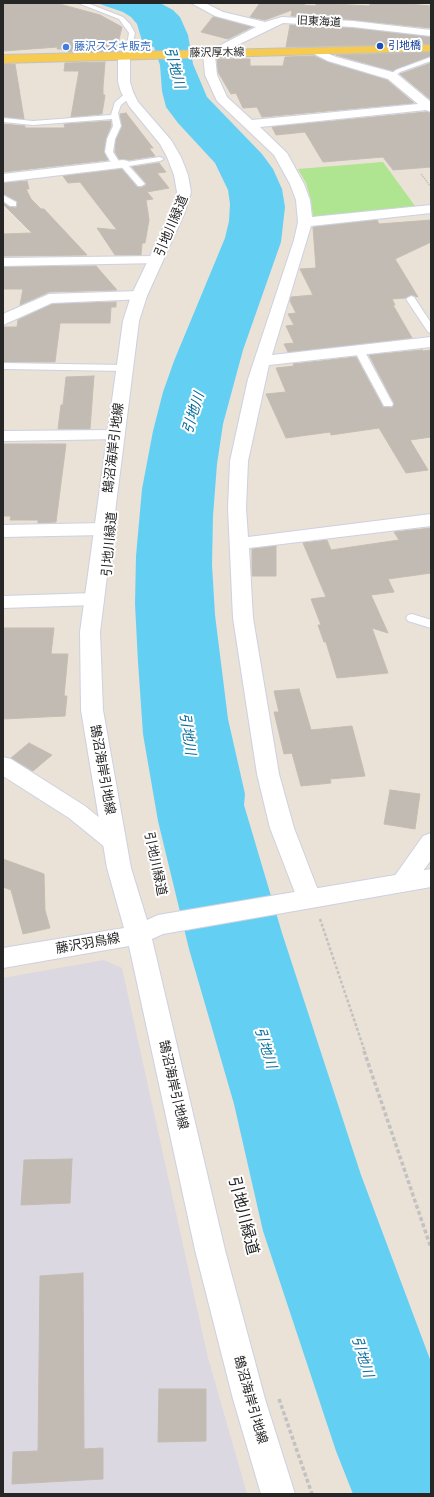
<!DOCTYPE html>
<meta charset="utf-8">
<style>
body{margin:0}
#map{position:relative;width:434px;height:1497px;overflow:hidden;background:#eae1d7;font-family:"Space Grotesk",sans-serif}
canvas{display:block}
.frame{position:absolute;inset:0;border:4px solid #262626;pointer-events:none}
</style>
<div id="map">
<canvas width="434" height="1497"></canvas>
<div class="frame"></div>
</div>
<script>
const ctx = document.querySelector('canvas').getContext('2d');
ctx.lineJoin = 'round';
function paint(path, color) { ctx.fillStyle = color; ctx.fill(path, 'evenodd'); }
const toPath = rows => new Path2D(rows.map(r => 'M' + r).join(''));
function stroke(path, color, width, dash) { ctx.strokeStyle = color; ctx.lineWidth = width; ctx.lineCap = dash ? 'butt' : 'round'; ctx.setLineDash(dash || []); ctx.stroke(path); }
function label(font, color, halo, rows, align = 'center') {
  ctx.font = font + ' "Space Grotesk","Noto Sans JP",sans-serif'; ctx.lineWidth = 4; ctx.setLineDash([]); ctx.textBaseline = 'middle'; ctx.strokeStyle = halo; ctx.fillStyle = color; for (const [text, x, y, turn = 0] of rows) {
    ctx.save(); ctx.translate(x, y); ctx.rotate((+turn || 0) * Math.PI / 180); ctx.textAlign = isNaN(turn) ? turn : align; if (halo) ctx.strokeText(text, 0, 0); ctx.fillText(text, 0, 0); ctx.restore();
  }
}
paint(toPath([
 [104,960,122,968,208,1358,247,1494,3,1494,3,978]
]), '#dbd8e2');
paint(toPath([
 [383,162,415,206,313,217,311,200,306,183,298,169]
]), '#afe490');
paint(toPath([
 [97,3,160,3,173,10,180,17,188,35,193,64,207,97,262,154,273,169,282,189,285,207,281,242,243,350,223,424,217,464,213,516,212,565,215,615,228,719,245,794,244,805,282,933,361,1175,431,1362,431,1494,353,1494,336,1451,263,1231,234,1104,189,949,158,821,143,734,138,662,135,604,136,556,142,489,153,431,163,392,174,361,225,238,229,221,230,204,228,190,215,163,178,123,166,107,162,91,160,65,154,47,143,44,137,24,131,17,123,12]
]), '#63d0f3');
const building = toPath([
 [3,3,56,3,100,15,122,27,116,51,68,52,68,49,57,49,58,47,3,51,3,3],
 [260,3,307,3,303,5,315,6,317,3,369,6,371,3,398,3,431,6,431,28,353,20,291,16,292,10,265,20,250,17,260,3],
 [213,17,215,17,252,27,228,39,201,32,213,17],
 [290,25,353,28,431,37,431,44,286,47,290,25],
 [431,52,431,56,393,71,336,55,431,52],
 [314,56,328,62,387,80,414,103,262,117,257,107,243,108,236,93,231,94,218,72,217,59,250,59,250,66,283,66,285,57,314,56],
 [105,62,103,87,103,95,105,95,102,114,71,117,79,71,64,71,65,63,105,62],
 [431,63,431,100,400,74,431,63],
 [3,64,15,64,24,119,3,117,3,64],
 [426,112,431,113,431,167,393,170,383,157,323,162,305,132,276,135,272,127,426,112],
 [126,113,153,148,149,148,155,156,129,160,119,159,115,152,116,139,122,127,120,114,126,113],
 [111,121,111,126,106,138,104,152,108,160,3,172,3,124,25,126,25,128,65,128,64,124,111,121],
 [159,163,166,172,157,173,169,188,147,192,153,199,146,200,149,220,145,243,142,243,141,255,115,255,97,228,117,230,80,182,68,183,63,176,122,169,137,187,141,188,146,185,146,183,132,167,159,163],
 [27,181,29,189,26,189,31,199,41,209,44,209,87,255,3,256,3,234,32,233,4,205,4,203,9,207,16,208,18,202,3,194,3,183,27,181],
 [377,220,379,224,431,220,431,242,395,259,418,297,411,295,405,298,392,299,395,305,393,305,412,338,288,352,284,344,294,343,286,326,294,325,288,314,296,313,290,301,291,297,313,295,300,269,316,268,313,227,377,220],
 [96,266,117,290,49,292,20,305,23,289,3,289,3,267,96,266],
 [116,302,116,307,111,307,110,323,60,323,55,362,3,362,3,327,17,327,18,320,52,304,116,302],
 [422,350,423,351,431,350,431,437,410,440,428,470,406,473,379,428,331,435,330,432,286,438,266,394,286,392,276,368,294,366,293,364,356,357,383,407,392,408,394,403,369,355,422,350],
 [94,376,90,429,58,429,61,405,63,405,66,377,94,376],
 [3,444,66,444,56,522,38,523,38,520,10,520,11,516,3,516,3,444],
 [431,528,431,573,388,579,394,592,371,595,388,633,372,628,388,673,337,678,326,642,324,642,318,625,321,625,311,599,326,597,303,543,327,540,331,550,399,540,394,532,431,528],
 [276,546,276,576,252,576,252,549,276,546],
 [3,628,54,628,51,654,68,654,64,696,67,696,65,716,3,719,3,628],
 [299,689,311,730,352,726,365,776,330,779,331,783,301,786,292,753,284,754,274,712,279,712,274,691,299,689],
 [29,743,52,755,33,771,11,758,29,743],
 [390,790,420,794,415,829,384,824,390,790],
 [3,859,44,874,45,910,50,928,23,934,11,890,3,887,3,859],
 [72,1159,70,1203,21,1205,24,1160,72,1159],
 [83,1273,84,1449,103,1448,103,1479,12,1484,13,1452,38,1451,40,1276,83,1273],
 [159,1389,206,1389,206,1441,158,1442,159,1389]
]);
paint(building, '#c1bbb4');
stroke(building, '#c5bdb1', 1);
const service = toPath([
 [78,3,87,3,123,17,130,24,135,33,131,53,124,57,121,55,126,51,129,33,119,19,78,3],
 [431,57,431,61,400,72,394,77,388,76,396,70,431,57],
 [126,93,133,95,121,105,118,113,121,126,115,139,113,152,120,163,160,157,164,159,160,161,129,166,145,184,141,186,138,186,120,165,113,166,105,152,107,139,113,126,112,119,33,125,3,122,3,118,33,121,111,115,115,102,126,93],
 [3,195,16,202,16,206,10,206,3,201,3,195],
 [411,296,414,297,431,323,431,333,428,332,406,299,411,296],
 [359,347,364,350,393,404,392,406,384,406,383,404,354,350,359,347],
 [3,363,124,365,129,368,124,371,3,369,3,363],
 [412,614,431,620,431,628,408,621,406,618,408,615,412,614]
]);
const minor = toPath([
 [191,3,205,3,223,12,265,22,282,17,353,21,431,30,431,36,353,27,283,23,215,56,217,75,227,97,252,120,418,104,388,79,328,61,314,54,312,52,318,49,336,57,396,73,431,102,431,112,426,110,260,127,287,153,304,184,310,200,312,217,431,205,431,213,311,226,272,355,431,337,431,347,269,365,248,461,246,508,248,537,431,514,431,526,249,548,253,618,279,774,294,828,321,898,318,905,309,907,300,905,297,898,270,828,257,774,233,618,228,508,230,461,248,379,294,240,298,222,296,200,290,184,274,155,217,101,205,75,203,53,205,51,211,50,256,27,215,16,191,3],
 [123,160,128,161,130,164,128,167,3,182,3,174,123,160],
 [155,256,160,257,162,260,160,263,3,266,3,258,155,256],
 [139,291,144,293,147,296,144,299,52,303,3,325,3,314,49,294,139,291],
 [116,430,122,431,125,435,122,439,3,441,3,431,116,430],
 [104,523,111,525,113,529,111,533,104,535,3,537,3,525,104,523],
 [94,593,101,595,104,599,101,603,94,605,3,608,3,596,94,593],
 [3,757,11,759,85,806,122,836,126,842,122,848,114,851,106,848,69,818,3,776,3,757],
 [431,833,431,860,410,889,402,892,394,889,390,883,394,877,423,836,431,833]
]);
const tertiary = toPath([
 [124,52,130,55,130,82,133,92,138,102,171,140,181,157,188,175,191,192,185,212,147,296,139,321,100,632,103,710,131,868,147,920,158,915,431,869,431,887,163,934,152,939,225,1250,265,1399,295,1494,261,1494,233,1399,195,1250,129,946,3,968,3,948,124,928,107,868,81,710,80,632,123,321,131,296,171,212,177,192,174,175,167,157,160,144,129,106,121,92,118,82,118,55,124,52]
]);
const primary = toPath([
 [431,45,431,51,3,63,3,55,431,45]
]);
stroke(service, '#ccd1e1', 2);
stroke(minor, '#ccd1e1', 2);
stroke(tertiary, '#ccd1e1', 2);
stroke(primary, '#c2c2c2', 2);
stroke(toPath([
 [421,174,431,187]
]), '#c2c2c2', 1.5, [1.5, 1]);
stroke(toPath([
 [320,919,365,1052]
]), '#c2c2c2', 2.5, [3, 2]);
stroke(toPath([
 [364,1051,431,1248],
 [279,1399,312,1494]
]), '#c2c2c2', 3.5, [4, 2.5]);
paint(service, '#fff');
paint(minor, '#fff');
paint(tertiary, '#fff');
paint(primary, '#f6cb50');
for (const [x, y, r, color] of [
 [380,46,4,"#1a4fb4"],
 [66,47,4,"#3f7fe0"]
]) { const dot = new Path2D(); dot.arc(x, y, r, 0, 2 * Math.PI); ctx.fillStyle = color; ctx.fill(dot); stroke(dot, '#fff', 1.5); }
label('11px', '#262626', '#fff', [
 ["旧東海道",319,22,3],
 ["藤沢厚木線",217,53,-1]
]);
label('11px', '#164399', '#fff', [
 ["引地橋",388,46]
], 'left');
label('11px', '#366cbe', '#fff', [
 ["藤沢スズキ販売",74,47]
], 'left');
label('13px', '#262626', '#fff', [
 ["引地川緑道",172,226,-67],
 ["鵠沼海岸引地線",114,448,-83],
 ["引地川緑道",110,544,-85],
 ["鵠沼海岸引地線",102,770,80],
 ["引地川緑道",155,864,78],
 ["藤沢羽鳥線",88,944,-10],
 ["鵠沼海岸引地線",173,1085,77],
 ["鵠沼海岸引地線",250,1400,74]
]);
label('italic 14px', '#076b9a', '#fff', [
 ["引地川",174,68,75],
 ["引地川",194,413,-73],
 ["引地川",187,734,82],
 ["引地川",265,1048,73],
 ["引地川",362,1357,73]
]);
label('16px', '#262626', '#fff', [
 ["引地川緑道",243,1216,76]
]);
</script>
